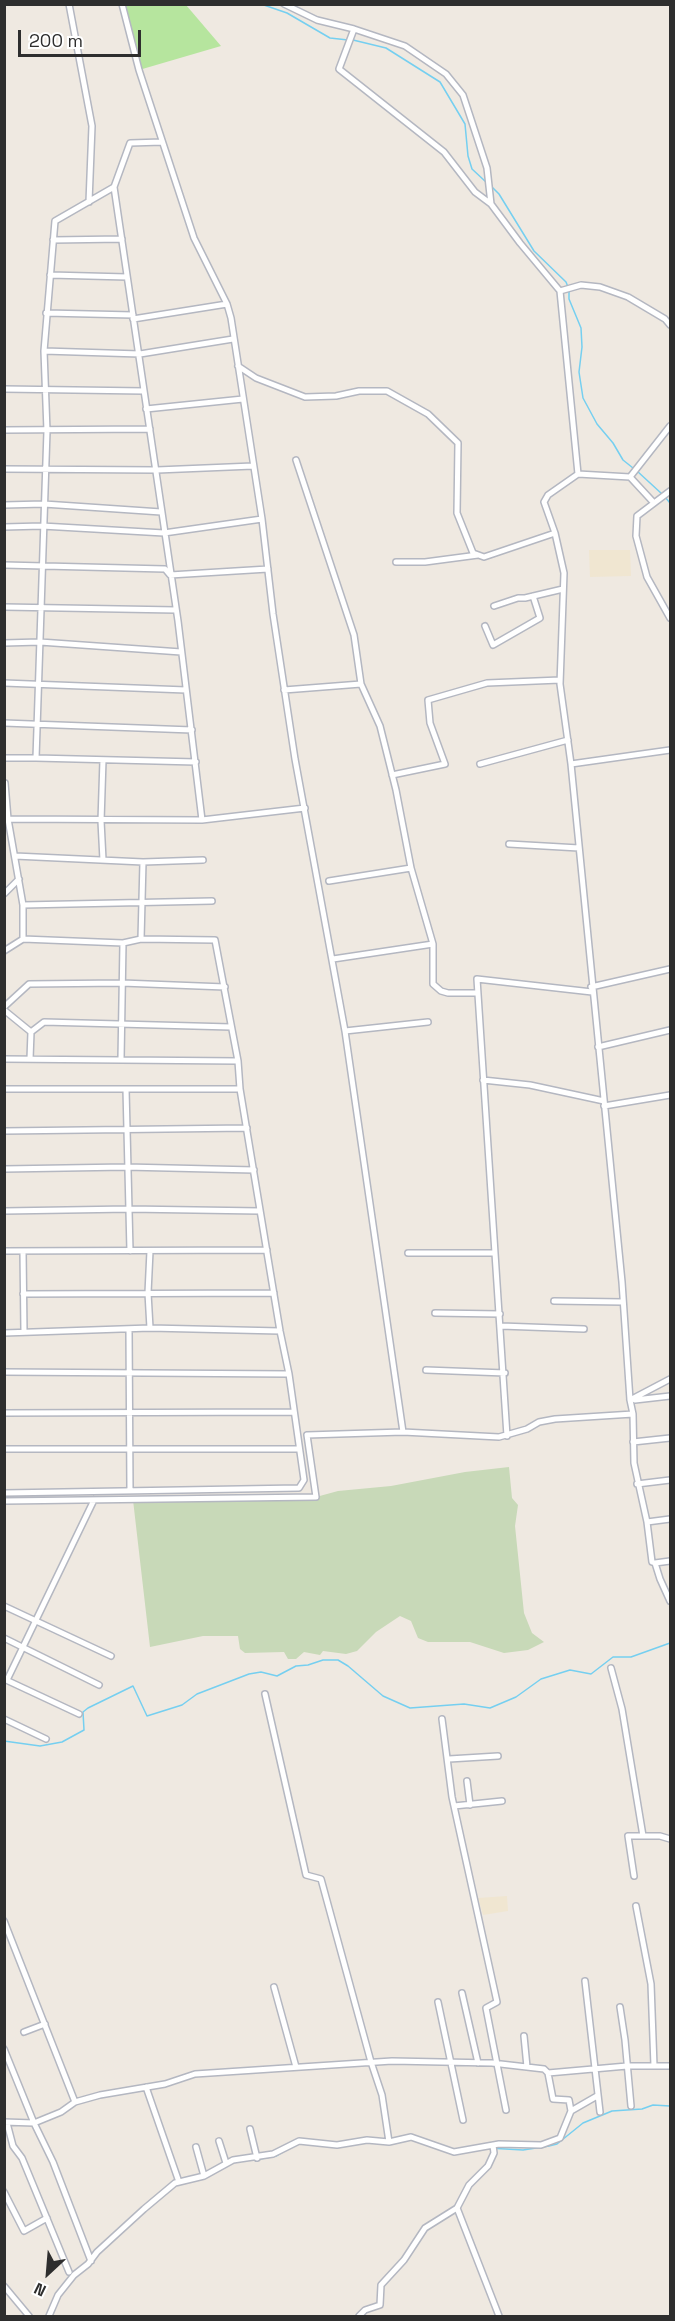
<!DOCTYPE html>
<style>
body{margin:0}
#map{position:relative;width:675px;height:2321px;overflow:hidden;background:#efe9e1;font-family:"Space Grotesk",sans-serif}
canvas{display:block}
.frame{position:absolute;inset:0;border:6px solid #2e2e2e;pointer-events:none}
.north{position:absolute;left:18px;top:2243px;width:60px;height:60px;-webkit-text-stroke:4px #fff;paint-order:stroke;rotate:206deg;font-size:16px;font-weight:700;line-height:24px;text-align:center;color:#2e2e2e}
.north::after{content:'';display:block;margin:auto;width:21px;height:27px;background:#2e2e2e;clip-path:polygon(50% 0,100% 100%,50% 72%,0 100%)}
.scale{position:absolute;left:18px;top:30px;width:123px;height:27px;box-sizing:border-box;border:3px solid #2e2e2e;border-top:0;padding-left:8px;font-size:18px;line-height:21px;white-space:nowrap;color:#2e2e2e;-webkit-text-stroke:4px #fff;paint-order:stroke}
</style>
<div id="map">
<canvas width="675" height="2321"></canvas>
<div class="frame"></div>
<div class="north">N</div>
<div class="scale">200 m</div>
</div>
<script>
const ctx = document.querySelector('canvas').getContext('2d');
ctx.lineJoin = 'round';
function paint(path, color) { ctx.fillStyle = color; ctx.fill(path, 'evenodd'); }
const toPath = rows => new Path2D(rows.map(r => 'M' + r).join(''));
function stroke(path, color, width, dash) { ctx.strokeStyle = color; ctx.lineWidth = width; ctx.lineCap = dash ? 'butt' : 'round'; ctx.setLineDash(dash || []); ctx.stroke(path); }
paint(toPath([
 [589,550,630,550,631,576,590,577],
 [507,1896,508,1911,483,1915,478,1898]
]), '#f0e6d1');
paint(toPath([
 [124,5,186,5,221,46,139,70]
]), '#b6e59e');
paint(toPath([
 [509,1467,512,1498,518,1505,515,1526,524,1613,532,1633,544,1642,528,1650,504,1653,470,1642,428,1642,418,1638,411,1621,400,1616,376,1632,357,1651,346,1654,323,1651,320,1655,304,1652,296,1659,288,1659,284,1652,245,1653,240,1649,238,1636,203,1636,150,1647,133,1500,316,1497,338,1491,391,1486,465,1472]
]), '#c8d9b8');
stroke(toPath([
 [261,4,287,13,330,38,348,40],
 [353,40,386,48,440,82,465,124,468,156,472,169,486,182],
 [492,187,499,194,534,251,566,282,568,287],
 [569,292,569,299,581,328,582,347,579,372,583,398,597,424,613,443,623,460,633,468],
 [637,471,662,494],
 [665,497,670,503],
 [4,1741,40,1746,62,1742,84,1730,83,1712,88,1708,133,1686,147,1716,182,1705,197,1694,249,1674,261,1672,277,1676,296,1666,308,1665,323,1660,338,1660,348,1666,383,1696,410,1708,464,1704,490,1708,516,1697,541,1679,570,1670,591,1674,613,1657,631,1657,670,1643],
 [488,2148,523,2150,549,2146,557,2144,583,2123,612,2111,642,2109,653,2105,670,2106],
 [260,2159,276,2156,286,2150]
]), '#75cff0', 1.5);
const minor = toPath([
 [69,4,92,126,89,202],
 [122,4,139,70,194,238,227,304,231,318,262,519,273,614,295,759,345,1031,403,1432],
 [284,4,317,20,354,29,405,46,446,74,463,95,487,168,491,204,520,243,560,291,578,474,548,495,544,502,555,533],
 [354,29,339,69,444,152,475,192,491,204],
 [162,142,130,143,114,187,178,621,202,820],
 [53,240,122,239],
 [50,275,127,277],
 [560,291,581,285,600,287,628,297,665,319,670,325],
 [46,313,133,315],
 [133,319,227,304],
 [44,351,140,354,233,339],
 [238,366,256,378,305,397,336,396,359,391,387,391,428,414,458,443,457,513,473,553,484,557,555,533,564,573,560,684,571,764,622,1282,630,1400,633,1414,634,1463,647,1522,652,1562,655,1563,660,1579,670,1601],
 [4,389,144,391],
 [146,409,243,399],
 [4,430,150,429],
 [296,460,354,635,361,684,380,726,396,790,411,868,433,944,433,984,441,991,448,993,477,993],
 [4,469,157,470,253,466],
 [578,474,630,477,654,503],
 [630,477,670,426],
 [670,491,637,516,636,536,647,577,670,618],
 [4,505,44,504,161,512],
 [4,527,42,526,164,533,262,519],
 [396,562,425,562,478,555],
 [4,565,165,569,170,575,268,569],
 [494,606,518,598,525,598,563,589],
 [4,607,176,610],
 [485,626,493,645,540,618,533,596],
 [4,643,40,642,181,652],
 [4,683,186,690],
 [284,690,361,684],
 [4,723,192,730],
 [4,758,36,758,47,431,44,351,55,221,114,187],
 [36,758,196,762],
 [103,760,101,821,103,860],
 [480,764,568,740],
 [571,764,670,750],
 [392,775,445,764,430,723,428,700,487,683,560,680],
 [5,783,8,819,202,820,305,808],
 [8,819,23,905,23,939],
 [509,844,579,848],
 [15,856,143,862,203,860],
 [329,881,411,868],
 [4,894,19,879],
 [23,905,212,901],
 [4,951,23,939,123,943],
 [333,959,433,944],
 [591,987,670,969],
 [4,1007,29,984,122,983,225,987],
 [4,1010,31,1032],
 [345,1031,428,1022],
 [598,1047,670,1030],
 [4,1059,238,1061],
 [30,1059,31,1032,44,1022,231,1027],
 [121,1059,123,943,141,939,143,862],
 [483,1080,530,1085,604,1101],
 [4,1089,240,1089],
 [126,1089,130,1251],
 [604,1106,670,1095],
 [4,1131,247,1128],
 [4,1169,126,1167,254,1170],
 [4,1211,129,1209,260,1211],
 [4,1251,267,1250],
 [23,1251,24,1332],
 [408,1253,495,1253],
 [23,1294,274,1293],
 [554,1301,623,1302],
 [435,1313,500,1314],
 [501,1326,584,1329],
 [150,1328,148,1293,150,1251],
 [129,1329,130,1491],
 [4,1333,150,1328,280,1331],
 [426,1370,505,1373],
 [4,1372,289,1374],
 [630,1400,670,1379],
 [635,1400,670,1396],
 [4,1413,293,1412],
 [507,1436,477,979,592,992],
 [633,1442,670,1438],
 [4,1449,299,1449],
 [637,1484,670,1480],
 [4,1493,299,1488,304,1480,289,1374,280,1331,240,1089,238,1061,215,940,141,939],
 [4,1501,316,1497,307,1435,403,1432,499,1437,527,1429,539,1422,555,1419,633,1414],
 [647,1522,670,1519],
 [655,1563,670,1561],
 [4,1606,111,1656],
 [4,1638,99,1685],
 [611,1668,622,1709,643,1836],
 [4,1679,79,1714],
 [7,1680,94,1500],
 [265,1694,306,1875,321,1879,371,2062,382,2095,389,2142],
 [4,1719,46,1739],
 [442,1719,452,1797,497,2002,486,2008,506,2110],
 [449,1759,498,1756],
 [467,1781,470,1805],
 [454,1806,502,1801],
 [634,1876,628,1836,660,1836,670,1839],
 [636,1906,651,1984,654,2066],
 [4,1921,75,2102],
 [585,1981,600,2112],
 [274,1987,296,2067],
 [462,1993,478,2063],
 [438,2002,463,2120],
 [620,2007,625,2040,631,2106],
 [24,2032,45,2024],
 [524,2036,527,2067],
 [4,2049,34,2123,53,2162,91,2261],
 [548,2073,553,2099,569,2100,571,2111],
 [146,2087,179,2182],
 [4,2122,34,2123,61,2112,75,2102,100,2095,165,2084,195,2074,392,2061,492,2063,544,2069,548,2073,627,2066,670,2066],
 [7,2123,13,2146,22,2158,69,2272],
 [250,2129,257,2158],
 [219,2141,226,2163],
 [196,2147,204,2176],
 [4,2192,24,2231,47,2218],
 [457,2208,499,2316],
 [4,2286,29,2316],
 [49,2316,58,2295,74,2275,88,2264,97,2252,144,2209,175,2183,204,2176,233,2160,273,2154,299,2141,337,2145,367,2140,389,2142,411,2137,454,2152,499,2144,541,2145,560,2138,571,2111,597,2096],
 [359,2316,365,2310,380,2305,381,2285,404,2260,425,2228,457,2208,469,2185,488,2166,494,2153,493,2145]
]);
stroke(minor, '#b4b7c1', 8);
stroke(minor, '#fff', 5);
</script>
